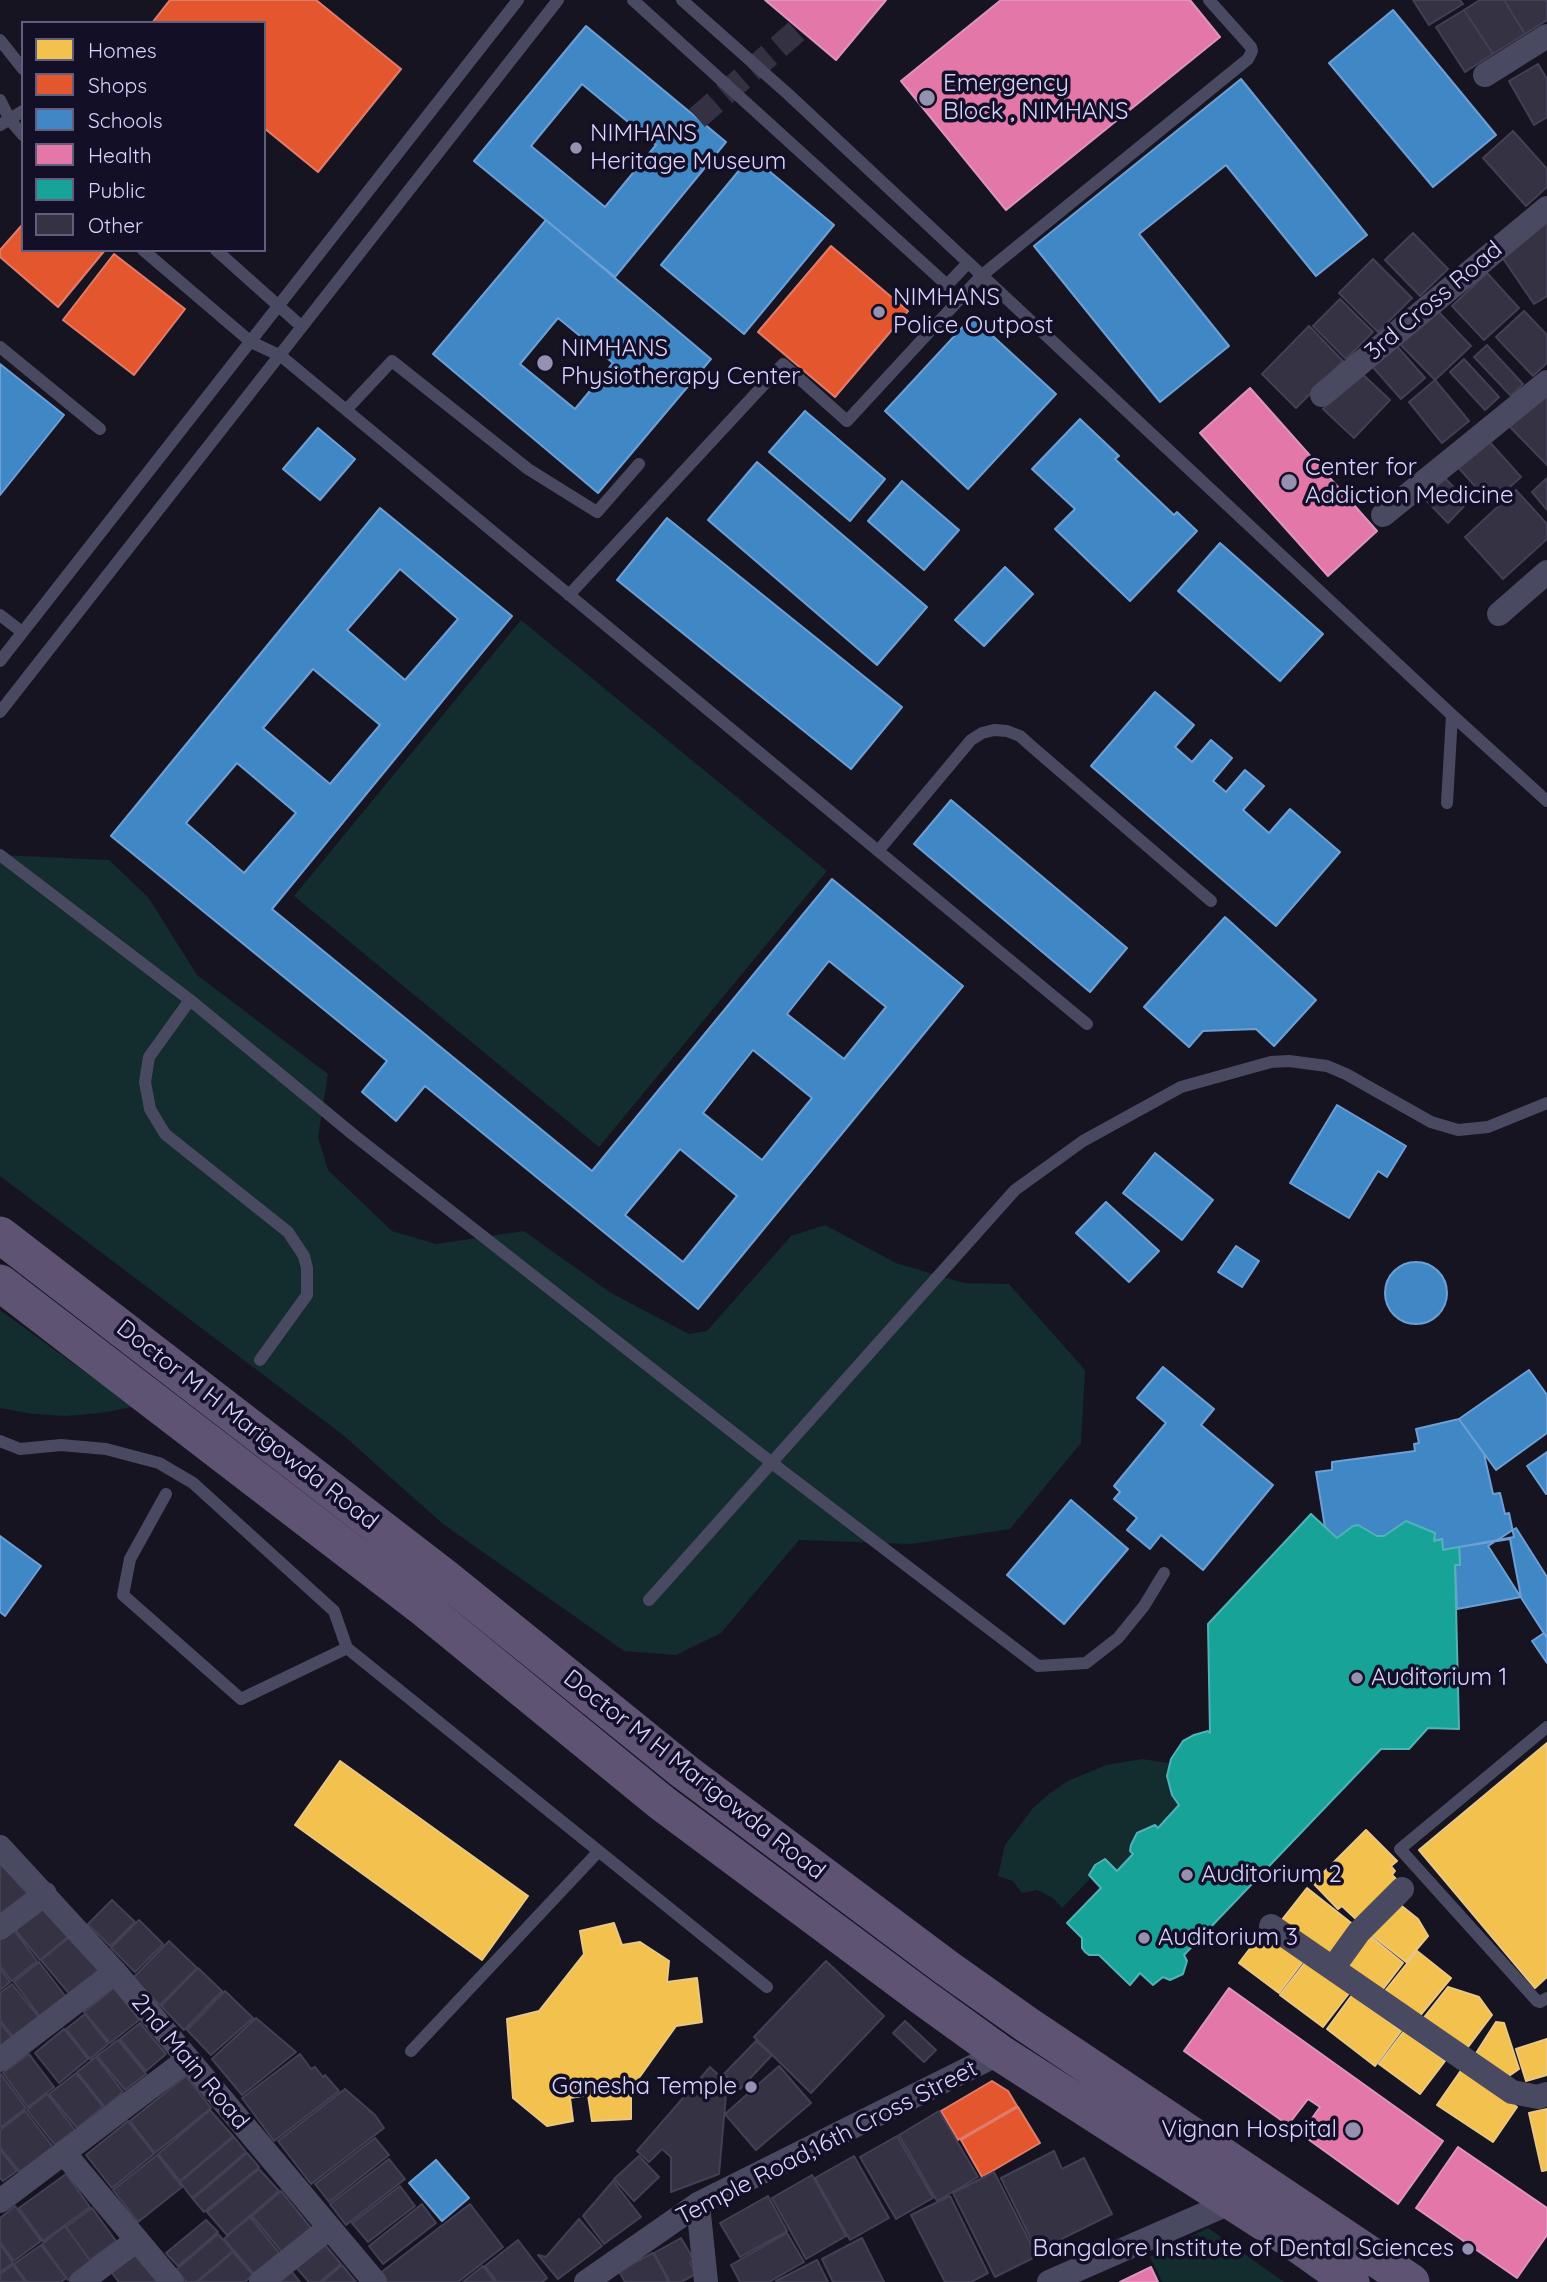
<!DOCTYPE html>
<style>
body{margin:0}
#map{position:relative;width:1547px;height:2282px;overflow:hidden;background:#161421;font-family:Quicksand,sans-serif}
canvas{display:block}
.legend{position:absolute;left:21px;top:21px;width:245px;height:231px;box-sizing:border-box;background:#130f26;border:2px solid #625e7d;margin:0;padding:9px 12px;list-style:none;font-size:21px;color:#d9d4ff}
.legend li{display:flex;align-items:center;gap:14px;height:35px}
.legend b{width:35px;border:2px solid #625e7d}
</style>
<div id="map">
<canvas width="1547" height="2282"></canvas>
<ul class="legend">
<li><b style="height:19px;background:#f2c14e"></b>Homes</li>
<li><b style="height:19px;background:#e4572e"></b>Shops</li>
<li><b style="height:19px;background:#3f88c5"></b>Schools</li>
<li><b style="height:19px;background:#e377a8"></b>Health</li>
<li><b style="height:19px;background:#17a398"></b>Public</li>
<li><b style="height:19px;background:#343243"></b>Other</li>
</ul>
</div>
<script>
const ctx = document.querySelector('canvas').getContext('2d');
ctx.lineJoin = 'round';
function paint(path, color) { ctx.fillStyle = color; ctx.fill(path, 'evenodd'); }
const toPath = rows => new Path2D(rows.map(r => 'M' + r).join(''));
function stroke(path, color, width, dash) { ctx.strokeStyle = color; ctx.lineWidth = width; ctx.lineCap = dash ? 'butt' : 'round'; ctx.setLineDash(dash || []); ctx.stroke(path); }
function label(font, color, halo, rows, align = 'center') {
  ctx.font = font + ' Quicksand,sans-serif'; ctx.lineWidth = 7; ctx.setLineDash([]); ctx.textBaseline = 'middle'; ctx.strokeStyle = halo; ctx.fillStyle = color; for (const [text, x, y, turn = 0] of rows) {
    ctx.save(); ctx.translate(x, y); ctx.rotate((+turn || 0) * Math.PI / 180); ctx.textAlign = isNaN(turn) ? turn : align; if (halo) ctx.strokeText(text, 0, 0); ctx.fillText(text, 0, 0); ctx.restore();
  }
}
paint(toPath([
 [521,620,827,871,599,1147,294,896],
 [0,855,109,860,148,897,197,975,328,1074,318,1137,328,1170,392,1231,436,1244,524,1231,611,1293,689,1334,707,1331,791,1236,825,1225,896,1263,964,1283,1009,1284,1085,1370,1081,1443,1010,1529,911,1544,799,1540,721,1633,676,1655,624,1651,443,1524,343,1435,0,1176],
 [0,1310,133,1407,100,1413,66,1416,33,1414,0,1408],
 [1142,1759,1169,1763,1167,1776,1168,1783,1172,1795,1179,1805,1158,1828,1154,1825,1137,1833,1131,1845,1130,1851,1133,1854,1117,1871,1105,1859,1099,1861,1091,1869,1089,1880,1062,1908,1053,1898,1037,1890,1022,1893,1013,1881,998,1876,1005,1845,1033,1808,1050,1793,1068,1781,1106,1765],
 [1208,2228,1284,2282,1162,2282,1150,2257]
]), '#132c2d');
const homes = toPath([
 [1547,1743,1547,1977,1535,1988,1419,1850,1547,1743],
 [340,1761,528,1896,482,1960,295,1825,340,1761],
 [1366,1830,1397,1861,1391,1866,1395,1871,1392,1875,1399,1882,1359,1922,1342,1906,1338,1909,1313,1883,1366,1830],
 [1307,1888,1355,1926,1330,1959,1281,1921,1307,1888],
 [1398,1903,1418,1919,1428,1936,1406,1962,1372,1935,1398,1903],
 [614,1923,622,1945,640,1942,669,1961,667,1982,697,1978,702,2022,676,2026,631,2089,631,2119,592,2121,588,2095,570,2098,573,2121,547,2126,513,2098,507,2019,539,2011,584,1954,580,1931,614,1923],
 [1264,1930,1304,1960,1279,1993,1239,1963,1264,1930],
 [1370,1936,1403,1963,1380,1993,1346,1966,1370,1936],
 [1417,1951,1451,1978,1418,2018,1385,1991,1417,1951],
 [1307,1960,1350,1992,1323,2027,1280,1995,1307,1960],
 [1448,1987,1479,1997,1492,2015,1465,2051,1422,2020,1448,1987],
 [1352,1995,1401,2031,1375,2066,1327,2029,1352,1995],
 [1496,2022,1504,2023,1519,2069,1506,2078,1473,2058,1496,2022],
 [1404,2031,1445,2061,1420,2094,1379,2064,1404,2031],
 [1547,2039,1547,2075,1526,2081,1516,2049,1547,2039],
 [1462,2069,1517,2107,1493,2142,1437,2105,1462,2069],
 [1547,2109,1547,2170,1542,2171,1529,2113,1547,2109]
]);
paint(homes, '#f2c14e');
stroke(homes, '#eac783', 2);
const shops = toPath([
 [170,0,316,0,401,69,318,172,264,128,264,23,152,23,170,0],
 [23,224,23,250,105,250,58,307,0,257,0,250,23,224],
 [831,246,908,311,835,397,758,332,831,246],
 [114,254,185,309,134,375,63,320,114,254],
 [992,2081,1008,2091,1017,2106,958,2140,941,2111,992,2081],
 [1018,2107,1040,2143,982,2177,961,2140,1018,2107]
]);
paint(shops, '#e4572e');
stroke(shops, '#e17c6d', 2);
const schools = toPath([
 [1393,10,1496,135,1433,187,1329,63,1393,10],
 [586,26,726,142,615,277,474,161,586,26],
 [582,84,656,145,605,207,531,146,582,84],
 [1241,79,1367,235,1316,276,1226,165,1139,234,1229,346,1160,402,1034,246,1241,79],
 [751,156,834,225,744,334,661,265,751,156],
 [546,220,711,359,598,493,433,354,546,220],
 [558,318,613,363,575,409,520,364,558,318],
 [972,317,1056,394,968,489,885,411,972,317],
 [0,364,64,415,0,495,0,364],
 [805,411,885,479,850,521,769,452,805,411],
 [1080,419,1119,456,1115,459,1174,515,1177,512,1197,531,1130,601,1055,529,1075,509,1032,469,1080,419],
 [318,428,355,459,320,500,283,469,318,428],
 [757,462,927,607,877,665,708,520,757,462],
 [902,481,959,530,924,570,868,521,902,481],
 [380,508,512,616,272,909,592,1171,832,879,963,986,698,1309,425,1086,396,1121,362,1092,387,1061,111,836,380,508],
 [400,569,458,619,405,680,347,630,400,569],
 [313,669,380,725,330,784,263,728,313,669],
 [237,763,296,813,244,873,186,823,237,763],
 [829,961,886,1007,844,1059,787,1014,829,961],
 [753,1050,812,1098,762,1160,703,1113,753,1050],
 [680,1149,737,1196,683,1262,625,1215,680,1149],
 [667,518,902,707,851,769,617,580,667,518],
 [1220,543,1323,634,1280,681,1178,591,1220,543],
 [1005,567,1033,594,984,646,955,620,1005,567],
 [1155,692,1194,725,1175,747,1192,762,1211,740,1232,758,1213,781,1226,792,1245,770,1264,786,1243,810,1269,833,1290,809,1340,852,1276,926,1091,766,1155,692],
 [951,800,1127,948,1090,992,914,844,951,800],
 [1225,917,1316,1000,1274,1046,1256,1029,1203,1031,1189,1047,1144,1007,1225,917],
 [1337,1105,1406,1146,1387,1177,1378,1171,1349,1218,1290,1183,1337,1105],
 [1155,1153,1213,1200,1182,1240,1123,1193,1155,1153],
 [1106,1202,1159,1251,1129,1282,1076,1233,1106,1202],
 [1236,1246,1259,1261,1242,1287,1218,1272,1236,1246],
 '1385 1293a31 31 0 1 1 62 0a31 31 0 1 1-62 0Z',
 [1163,1367,1214,1409,1201,1425,1273,1485,1203,1570,1161,1535,1150,1549,1127,1530,1137,1518,1114,1499,1120,1492,1114,1486,1166,1423,1137,1398,1163,1367],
 [1529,1370,1547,1395,1547,1433,1496,1470,1459,1419,1529,1370],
 [1459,1419,1484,1454,1493,1494,1500,1493,1505,1514,1509,1513,1514,1537,1443,1550,1442,1539,1434,1541,1435,1533,1329,1552,1316,1472,1332,1470,1332,1462,1415,1451,1414,1444,1419,1443,1416,1429,1459,1419],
 [1547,1452,1547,1493,1546,1494,1527,1466,1547,1452],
 [1071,1500,1128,1549,1064,1624,1007,1575,1071,1500],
 [1516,1528,1547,1577,1547,1638,1488,1546,1516,1528],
 [0,1536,41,1566,5,1616,0,1612,0,1536],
 [1510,1539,1521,1597,1457,1609,1455,1565,1460,1565,1459,1547,1510,1539],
 [1544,1633,1547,1638,1547,1663,1532,1641,1544,1633],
 [436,2160,469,2198,442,2221,409,2183,436,2160]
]);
paint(schools, '#3f88c5');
stroke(schools, '#6d9fd6', 2);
const health = toPath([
 [765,0,886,0,836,60,765,0],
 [1001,0,1190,0,1220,37,1006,210,901,81,1001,0],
 [1250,388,1377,531,1328,576,1200,433,1250,388],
 [1229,1988,1443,2141,1398,2204,1301,2134,1320,2107,1308,2099,1288,2125,1184,2051,1229,1988],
 [1458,2147,1547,2208,1547,2235,1517,2278,1416,2208,1458,2147],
 [1151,2267,1158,2282,1120,2282,1151,2267]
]);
paint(health, '#e377a8');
stroke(health, '#e093c2', 2);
const public = toPath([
 [1311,1514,1337,1538,1353,1526,1358,1525,1377,1536,1384,1536,1406,1521,1435,1533,1434,1541,1442,1539,1443,1550,1459,1547,1460,1565,1455,1565,1459,1729,1428,1728,1409,1749,1381,1749,1184,1955,1187,1961,1183,1974,1170,1980,1163,1977,1153,1985,1140,1973,1130,1985,1099,1955,1089,1955,1085,1952,1082,1948,1082,1938,1067,1923,1101,1888,1089,1875,1095,1865,1105,1859,1117,1871,1133,1854,1130,1851,1131,1845,1137,1833,1155,1825,1158,1828,1179,1805,1172,1795,1167,1776,1171,1759,1183,1741,1194,1735,1208,1731,1210,1733,1208,1624,1311,1514]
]);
paint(public, '#17a398');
stroke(public, '#51b2b7', 2);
const building = toPath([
 [1413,0,1460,0,1463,4,1429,25,1413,0],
 [1480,0,1504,0,1525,34,1493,54,1464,10,1480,0],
 [1504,0,1547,0,1547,20,1525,34,1504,0],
 [1464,10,1493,54,1465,72,1436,27,1464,10],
 [1538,64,1547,79,1547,117,1534,125,1509,81,1538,64],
 [1513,131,1547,169,1547,187,1526,206,1483,158,1513,131],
 [1545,222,1547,225,1547,296,1534,304,1500,254,1545,222],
 [1413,233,1448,269,1420,296,1385,260,1413,233],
 [1373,259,1412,298,1378,332,1339,293,1373,259],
 [1487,273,1519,308,1484,340,1452,306,1487,273],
 [1340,299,1373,332,1346,359,1313,326,1340,299],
 [1434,307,1471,346,1435,380,1398,342,1434,307],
 [1524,311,1547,335,1547,363,1533,376,1496,337,1524,311],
 [1309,326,1343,361,1296,408,1262,374,1309,326],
 [1395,344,1425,378,1401,399,1371,365,1395,344],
 [1487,345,1523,384,1511,396,1474,357,1487,345],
 [1464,359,1499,397,1485,410,1450,372,1464,359],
 [1358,370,1390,400,1354,438,1323,409,1358,370],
 [1435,380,1469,421,1442,443,1409,402,1435,380],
 [1547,392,1547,465,1509,426,1547,392],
 [1487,439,1521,477,1491,504,1457,466,1487,439],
 [1442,475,1468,502,1448,523,1421,495,1442,475],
 [1547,478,1547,510,1532,492,1547,478],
 [1516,490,1547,524,1547,539,1503,579,1465,537,1516,490],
 [0,1862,30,1893,0,1914,0,1862],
 [112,1900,135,1922,110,1946,88,1924,112,1900],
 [42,1901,70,1935,40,1960,12,1926,42,1901],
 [139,1920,163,1944,135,1972,111,1948,139,1920],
 [12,1928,37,1961,12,1981,0,1966,0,1937,12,1928],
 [71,1936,101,1973,72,1997,41,1960,71,1936],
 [169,1941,197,1968,160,2005,133,1978,169,1941],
 [826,1961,884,2016,811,2093,754,2037,826,1961],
 [39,1962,66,1997,41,2018,14,1982,39,1962],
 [198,1968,222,1991,184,2030,161,2006,198,1968],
 [0,1969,10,1982,0,1990,0,1969],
 [12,1984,40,2019,15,2039,0,2020,0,1993,12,1984],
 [114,1988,139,2020,110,2043,84,2012,114,1988],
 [225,1991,253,2018,211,2055,187,2030,225,1991],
 [85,2014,108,2044,90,2059,66,2029,85,2014],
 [256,2018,296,2052,242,2095,212,2059,256,2018],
 [905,2021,936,2050,924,2062,893,2033,905,2021],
 [0,2023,12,2038,0,2047,0,2023],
 [140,2023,166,2054,146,2071,120,2039,140,2023],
 [64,2029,88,2059,59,2083,35,2053,64,2029],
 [118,2040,146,2074,125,2090,97,2056,118,2040],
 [756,2041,772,2055,740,2089,724,2074,756,2041],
 [29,2054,54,2087,28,2107,3,2073,29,2054],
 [300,2054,311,2069,315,2067,323,2077,325,2075,339,2091,274,2141,242,2098,300,2054],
 [96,2057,123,2092,105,2107,77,2072,96,2057],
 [779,2066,811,2103,756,2150,725,2114,779,2066],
 [710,2067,727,2083,719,2174,671,2192,671,2157,662,2149,649,2162,637,2151,710,2067],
 [0,2073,26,2108,1,2127,0,2125,0,2073],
 [76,2073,103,2107,77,2128,49,2094,76,2073],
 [186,2076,211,2108,155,2153,130,2121,186,2076],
 [345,2089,375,2115,384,2128,311,2184,278,2141,345,2089],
 [47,2094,75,2130,55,2145,27,2110,47,2094],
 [210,2110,233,2136,180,2181,158,2154,210,2110],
 [25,2111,53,2147,20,2172,0,2147,0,2130,25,2111],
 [939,2111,978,2177,937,2201,899,2135,939,2111],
 [128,2121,154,2154,112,2188,86,2155,128,2121],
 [897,2136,933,2198,896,2219,860,2157,897,2136],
 [234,2137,246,2152,192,2198,180,2182,234,2137],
 [375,2138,389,2155,329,2202,315,2184,375,2138],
 [0,2150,17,2171,3,2181,0,2178,0,2150],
 [1054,2151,1062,2169,1084,2158,1112,2214,1037,2251,1001,2178,1054,2151],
 [247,2153,259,2167,204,2212,193,2199,247,2153],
 [157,2155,182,2187,138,2222,113,2190,157,2155],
 [639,2156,659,2177,634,2201,614,2179,639,2156],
 [854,2156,889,2218,850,2240,815,2178,854,2156],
 [389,2159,405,2179,346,2225,330,2204,389,2159],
 [259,2169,279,2191,227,2235,207,2212,259,2169],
 [994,2172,1037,2256,995,2277,953,2193,994,2172],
 [66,2174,90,2207,43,2241,19,2208,66,2174],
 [812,2175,846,2236,806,2259,772,2198,812,2175],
 [613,2181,641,2217,604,2244,583,2216,613,2181],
 [400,2186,415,2206,368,2242,352,2223,400,2186],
 [281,2191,311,2228,282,2252,252,2216,281,2191],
 [768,2196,787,2231,740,2257,720,2223,768,2196],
 [950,2196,988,2273,971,2282,945,2282,911,2215,950,2196],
 [422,2204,436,2223,383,2264,369,2246,422,2204],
 [470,2204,503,2247,458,2282,385,2282,379,2274,470,2204],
 [15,2206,41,2241,14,2261,0,2242,0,2218,15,2206],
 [92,2208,116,2241,90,2260,66,2227,92,2208],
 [250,2217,280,2254,255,2275,224,2239,250,2217],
 [579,2219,602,2246,558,2279,538,2255,546,2257,579,2219],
 [206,2220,218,2232,178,2266,166,2253,206,2220],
 [65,2226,92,2263,68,2280,42,2244,65,2226],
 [787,2233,804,2262,769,2282,740,2282,731,2265,787,2233],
 [218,2234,233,2251,196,2282,186,2282,176,2270,218,2234],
 [681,2238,694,2260,690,2263,696,2274,681,2282,670,2282,654,2253,681,2238],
 [862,2238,884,2282,833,2282,822,2259,862,2238],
 [321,2240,341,2264,320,2282,309,2282,293,2264,321,2240],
 [518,2240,547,2278,542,2282,497,2282,485,2266,518,2240],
 [0,2244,13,2263,0,2272,0,2244],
 [41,2245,66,2278,61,2282,27,2282,14,2264,41,2245],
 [233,2252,253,2275,245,2282,198,2282,233,2252],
 [135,2253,158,2282,119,2282,111,2272,135,2253],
 [653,2253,669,2282,625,2282,619,2271,653,2253],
 [817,2260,828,2282,777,2282,776,2281,817,2260],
 [13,2265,25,2282,0,2282,0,2274,13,2265],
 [342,2265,356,2282,322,2282,342,2265],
 [483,2266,495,2282,463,2282,483,2266],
 [289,2268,300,2282,273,2282,289,2268]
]);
paint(building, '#343243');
stroke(building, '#433f54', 2);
stroke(toPath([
 [697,118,799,29]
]), '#333142', 24, [24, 12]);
stroke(toPath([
 [633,0,947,285,967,264],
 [682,0,788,94,1452,715,1547,801],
 [0,40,23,69],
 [0,100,10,120,23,135],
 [0,125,23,111],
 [143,250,251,342,281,356,1087,1024],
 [216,250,301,326],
 [0,347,100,429],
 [346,410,392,361,528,469,597,512,639,464],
 [569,595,783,364,847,421,981,276,1248,59,1252,51,1251,47,1209,0],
 [0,615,22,632],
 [0,661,518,0],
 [0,712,558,0],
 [1447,803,1452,715],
 [878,851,971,740,982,733,994,730,1007,731,1020,736,1030,745,1211,901],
 [0,855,190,1000,355,1136,772,1463,1038,1666,1086,1663,1118,1638,1144,1606,1164,1573],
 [190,1000,149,1057,145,1082,150,1109,165,1134,288,1232,304,1256,307,1268,307,1295,260,1360],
 [0,1441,20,1449,61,1445,106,1449,159,1463,193,1483,334,1611,347,1648,767,1987],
 [166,1494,130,1559,123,1595,241,1699,347,1648],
 [649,1600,1015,1190,1083,1141,1181,1087,1271,1062,1289,1061,1327,1066,1346,1074,1431,1122,1458,1130,1488,1127,1547,1103],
 [1547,1727,1400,1849,1537,2001,1540,2002,1547,1998],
 [411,2051,599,1851]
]), '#4a4962', 12);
stroke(toPath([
 [1485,75,1547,36],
 [1322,395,1547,208],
 [1383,515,1547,382],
 [1499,614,1547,572],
 [0,1847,115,1972,375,2282],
 [1271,1926,1512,2092,1538,2097,1547,2094],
 [0,1928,45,1894],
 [1333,1968,1359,1932,1402,1889],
 [0,2060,115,1972],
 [64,2153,172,2282],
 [0,2201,188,2059],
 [698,2204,706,2282],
 [81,2282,137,2240],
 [261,2282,329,2228],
 [586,2282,698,2204,1000,2053],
 [1049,2282,1232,2202]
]), '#4a4962', 24);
stroke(toPath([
 [0,1235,444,1577,685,1772,947,1968,1026,2024,1411,2282],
 [0,1283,421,1606,662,1803,921,1996,1000,2053,1293,2241,1351,2282]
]), '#5e5373', 37);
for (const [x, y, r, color] of [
 [927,98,9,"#9591b1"],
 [576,148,7,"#9591b1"],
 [879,312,7,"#9591b1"],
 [545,363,9,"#9591b1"],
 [1289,482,9,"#9591b1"],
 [1357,1678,7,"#9591b1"],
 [1187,1875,7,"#9591b1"],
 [1144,1938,7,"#9591b1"],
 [751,2087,7,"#9591b1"],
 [1353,2130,9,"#9591b1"],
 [1468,2249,7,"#9591b1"]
]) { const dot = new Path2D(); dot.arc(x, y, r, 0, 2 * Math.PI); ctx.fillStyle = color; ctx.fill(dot); stroke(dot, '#130f26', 2.5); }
label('24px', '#d9d4ff', '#130f26', [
 ["Emergency",943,84],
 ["Block , NIMHANS",943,112],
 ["NIMHANS",590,134],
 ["Heritage Museum",590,162],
 ["NIMHANS",893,298],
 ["Police Outpost",893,326],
 ["NIMHANS",561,349],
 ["Physiotherapy Center",561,377],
 ["Center for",1305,468],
 ["Addiction Medicine",1305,496],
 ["Auditorium 1",1371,1678],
 ["Auditorium 2",1201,1875],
 ["Auditorium 3",1158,1938],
 ["Ganesha Temple",737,2087,"right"],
 ["Vignan Hospital",1337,2130,"right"],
 ["Bangalore Institute of Dental Sciences",1454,2249,"right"]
], 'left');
label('24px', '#d9d4ff', '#130f26', [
 ["3rd Cross Road",1434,301,-40],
 ["Doctor M H Marigowda Road",247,1425,38],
 ["Doctor M H Marigowda Road",694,1775,38],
 ["2nd Main Road",190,2062,50],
 ["Temple Road,16th Cross Street",827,2143,-27]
]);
</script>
